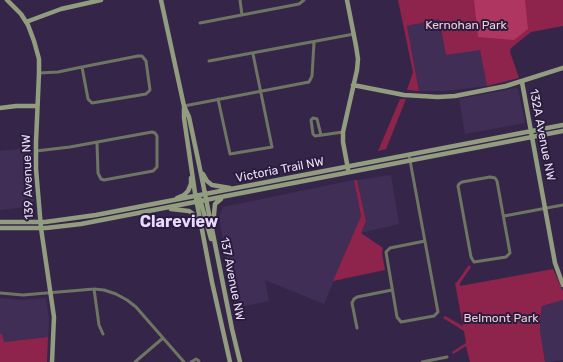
<!DOCTYPE html>
<style>
body{margin:0}
canvas{display:block;background:#352649}
</style>
<canvas width="563" height="362"></canvas>
<script>
const ctx = document.querySelector('canvas').getContext('2d');
ctx.lineJoin = 'round';
function paint(path, color) { ctx.fillStyle = color; ctx.fill(path, 'evenodd'); }
const toPath = rows => new Path2D(rows.map(r => 'M' + r).join(''));
function stroke(path, color, width, dash) { ctx.strokeStyle = color; ctx.lineWidth = width; ctx.lineCap = dash ? 'butt' : 'round'; ctx.setLineDash(dash || []); ctx.stroke(path); }
function label(font, color, halo, rows, align = 'center') {
  ctx.font = font + ' Rubik,sans-serif'; ctx.lineWidth = 4; ctx.setLineDash([]); ctx.textBaseline = 'middle'; ctx.strokeStyle = halo; ctx.fillStyle = color; for (const [text, x, y, turn = 0] of rows) {
    ctx.save(); ctx.translate(x, y); ctx.rotate((+turn || 0) * Math.PI / 180); ctx.textAlign = isNaN(turn) ? turn : align; if (halo) ctx.strokeText(text, 0, 0); ctx.fillText(text, 0, 0); ctx.restore();
  }
}
paint(toPath([
 [439,19,446,55,480,49,487,86,444,91,419,91,407,26],
 [516,88,518,89,525,123,465,134,459,99],
 [32,148,34,206,0,210,0,151],
 [391,175,399,224,360,233,366,221,357,180],
 [354,180,361,216,324,304,265,280,269,301,235,308,219,216,223,207],
 [0,298,21,300,46,298,49,320,48,337,4,342,2,334,0,334],
 [563,300,563,360,545,362,540,330,540,318,542,306]
]), '#402e57');
paint(toPath([
 [398,0,563,0,563,26,531,32,511,48,510,52,519,78,487,86,480,50,446,55,439,19,407,26,419,91,407,90,413,72],
 [400,99,406,99,386,149,378,151],
 [354,180,357,180,366,221,361,233,383,248,382,253,385,270,333,281,361,216],
 [469,265,471,267,460,283,460,286,553,269,563,291,563,300,542,306,540,318,540,330,545,362,470,362,466,346,453,354,452,352,466,343,464,331,443,318,445,316,463,326,455,283,457,282],
 [0,334,2,334,4,342,48,337,47,362,0,362]
]), '#8e234b');
paint(toPath([
 [474,0,525,0,528,29,514,40,478,37]
]), '#ae3661');
stroke(toPath([
 [240,0,242,15],
 [200,23,299,4,304,0],
 [209,61,354,34],
 [39,73,58,72,82,67,138,56,142,56,146,61,150,90,146,94,92,103,88,99,82,67],
 [218,99,230,154,272,147,253,54],
 [184,106,309,82,312,76,314,42],
 [321,135,317,119,313,118,311,120,313,134,315,136,343,132],
 [36,151,70,147,152,132,155,133,157,136,157,167,153,171,104,180,101,179,98,173,97,143],
 [409,155,438,312,434,316,401,322,397,317,386,252,390,248,425,241],
 [490,177,495,178,497,181,510,253,506,257,474,262,471,257,458,186,459,184,462,182,490,177],
 [504,216,563,205],
 [94,289,99,325,103,334],
 [0,293,23,295,94,289,104,290,116,294,127,300,136,307,184,362],
 [357,328,352,303,354,299,357,297,392,290],
 [135,362,163,338],
 [191,362,196,359,198,360,199,362],
 [422,362,447,357]
]), '#6e7562', 3);
stroke(toPath([
 [7,0,21,14,28,25,34,41,39,59,39,73,36,142,36,169,41,228,54,317,52,362],
 [161,0,184,106,189,117,200,169,232,329,240,362],
 [347,0,356,46,358,59,357,70,343,132,343,142,348,169],
 [26,22,61,9,101,0],
 [522,82,555,263,563,285],
 [353,85,404,95,438,97,455,96,506,86,563,68],
 [0,108,16,106,37,106],
 [184,108,184,118,195,193,212,282,230,362],
 [203,174,207,181,212,185,230,188],
 [177,198,184,195,188,191,191,184,191,178],
 [200,199,211,239],
 [171,209,189,211,192,213,200,222],
 [0,222,45,222,96,215,563,125],
 [213,225,215,204,221,199],
 [0,228,46,228,81,224,563,131]
]), '#929c7f', 4.5);
label('12px', '#eecdd5', '#2b1c3e', [
 ["Kernohan Park",466,26],
 ["Belmont Park",501,319]
]);
label('12px', '#e9e0f7', '#2b1c3e', [
 ["132A Avenue NW",542,135,79],
 ["Victoria Trail NW",280,170,-11],
 ["139 Avenue NW",28,177,-92],
 ["137 Avenue NW",232,279,79]
]);
label('bold 16px', '#e8dafe', '#2b1c3e', [
 ["Clareview",179,222]
]);
</script>
